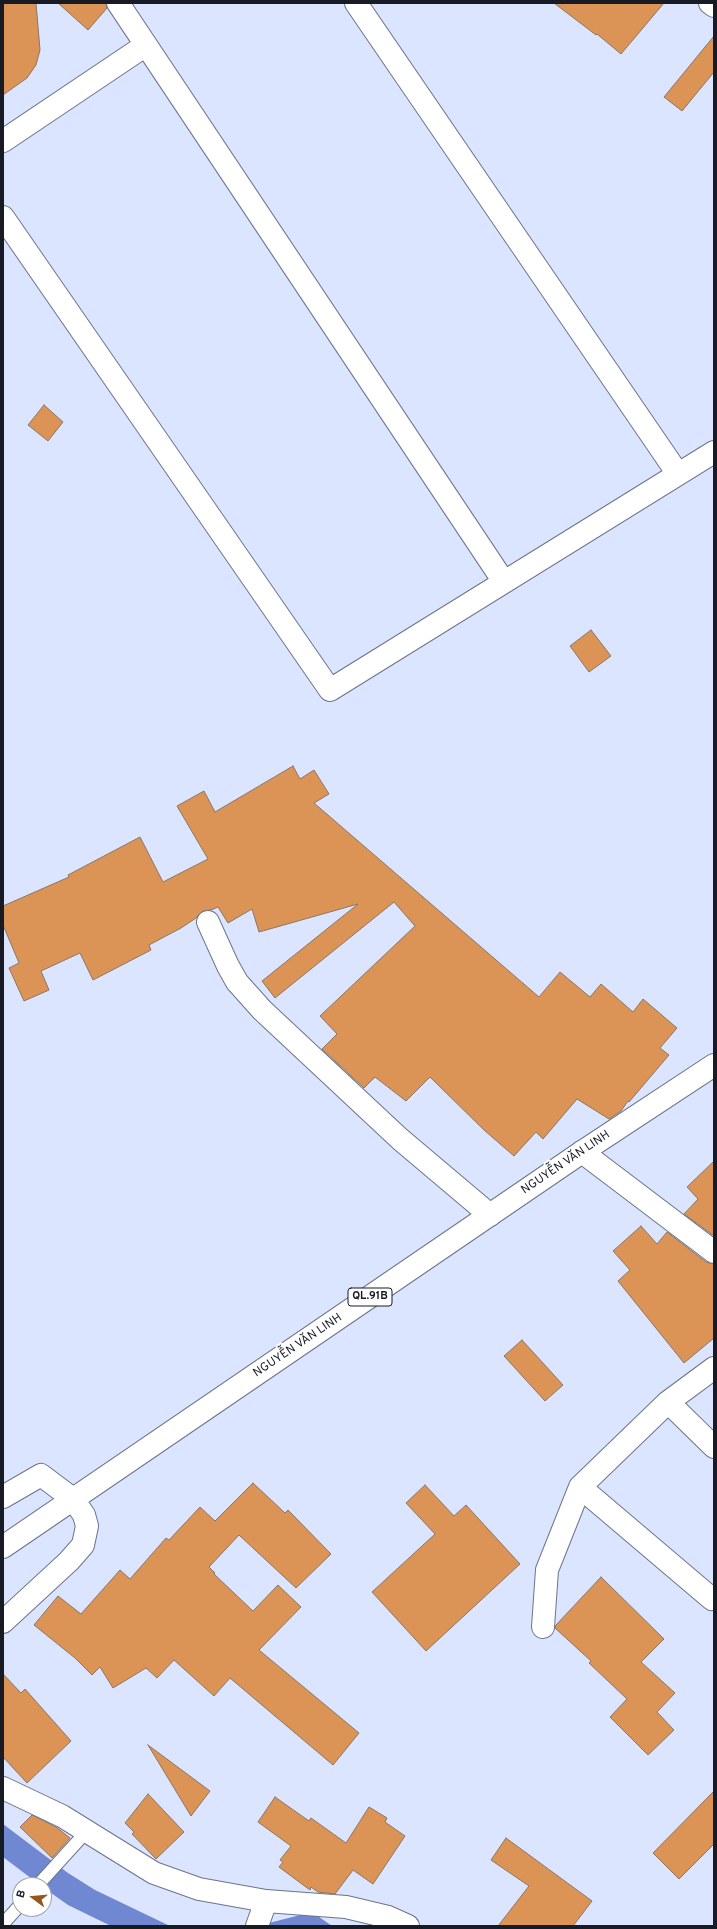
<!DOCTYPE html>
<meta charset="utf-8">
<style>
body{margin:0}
#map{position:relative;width:717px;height:1929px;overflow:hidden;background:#dce5ff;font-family:Overpass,sans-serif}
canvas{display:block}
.frame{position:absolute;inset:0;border:4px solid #181b24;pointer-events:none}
.north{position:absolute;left:12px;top:1877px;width:40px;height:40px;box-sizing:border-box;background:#fff;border:1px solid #a3a4a7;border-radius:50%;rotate:286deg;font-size:11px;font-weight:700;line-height:16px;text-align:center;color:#181b24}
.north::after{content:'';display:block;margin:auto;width:14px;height:18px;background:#95581c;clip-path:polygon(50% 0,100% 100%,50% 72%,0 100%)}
</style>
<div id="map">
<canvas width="717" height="1929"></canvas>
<div class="frame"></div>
<div class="north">B</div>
</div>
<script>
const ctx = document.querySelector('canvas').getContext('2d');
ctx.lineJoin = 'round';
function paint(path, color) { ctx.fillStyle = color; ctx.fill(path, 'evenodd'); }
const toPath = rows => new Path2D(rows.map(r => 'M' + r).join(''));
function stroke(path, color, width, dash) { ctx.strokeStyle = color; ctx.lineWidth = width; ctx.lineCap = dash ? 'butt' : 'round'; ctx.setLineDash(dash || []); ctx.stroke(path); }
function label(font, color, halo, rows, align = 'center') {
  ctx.font = font + ' Overpass,sans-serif'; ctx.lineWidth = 4; ctx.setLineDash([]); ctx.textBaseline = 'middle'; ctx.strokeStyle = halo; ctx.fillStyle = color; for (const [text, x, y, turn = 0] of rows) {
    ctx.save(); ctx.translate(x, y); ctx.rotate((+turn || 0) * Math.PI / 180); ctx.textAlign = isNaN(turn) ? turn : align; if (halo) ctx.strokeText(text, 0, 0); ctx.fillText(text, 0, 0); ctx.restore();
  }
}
paint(toPath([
 [3,1824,68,1873,95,1890,170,1926,111,1926,68,1905,44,1888,44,1885,40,1885,3,1857],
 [312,1912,332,1926,257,1926]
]), '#7087d2');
const building = toPath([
 [3,3,36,3,40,50,36,65,27,78,3,95,3,3],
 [58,3,106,3,107,8,88,30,58,3],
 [554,3,664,3,621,54,597,34,596,35,554,3],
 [714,36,714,72,682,111,664,97,714,36],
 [44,405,63,422,48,441,28,425,44,405],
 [591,630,611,656,589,672,570,646,591,630],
 [293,766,300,779,314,770,329,794,314,803,539,997,560,972,590,997,601,984,633,1012,643,999,677,1028,660,1048,669,1055,629,1102,628,1101,621,1111,609,1119,577,1099,543,1139,536,1132,514,1156,484,1130,430,1077,406,1101,375,1077,364,1088,322,1049,337,1034,320,1016,415,926,394,902,275,998,262,981,358,904,259,932,252,909,228,923,218,907,211,910,203,911,196,918,181,928,149,945,151,950,93,980,80,953,41,971,49,990,24,1001,9,968,19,963,3,925,3,906,69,877,68,875,140,837,163,882,208,859,177,806,204,791,215,812,293,766],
 [714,1161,714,1236,684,1214,698,1199,687,1187,714,1161],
 [641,1226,657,1244,667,1232,706,1262,714,1264,714,1338,684,1363,618,1281,630,1270,613,1251,641,1226],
 [522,1340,563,1385,545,1401,504,1356,522,1340],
 [253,1483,285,1513,288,1510,331,1554,296,1588,239,1535,209,1567,215,1573,214,1574,253,1611,278,1585,301,1607,259,1650,359,1733,333,1765,230,1678,214,1696,174,1660,157,1678,146,1668,113,1688,100,1667,92,1675,75,1658,34,1625,58,1596,81,1614,120,1570,130,1579,166,1538,169,1540,200,1507,215,1521,253,1483],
 [425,1485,454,1516,466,1505,520,1564,426,1651,372,1592,435,1534,406,1503,425,1485],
 [601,1577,664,1639,641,1662,675,1693,657,1712,674,1730,648,1755,610,1717,627,1699,589,1663,591,1661,555,1628,556,1625,601,1577],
 [3,1674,21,1693,25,1689,71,1741,27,1783,3,1757,3,1674],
 [148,1745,210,1791,191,1816,148,1745],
 [714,1791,714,1844,679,1879,653,1853,714,1791],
 [148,1794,184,1832,156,1859,132,1834,134,1832,125,1823,148,1794],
 [275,1797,309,1821,311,1818,346,1843,369,1807,387,1818,385,1822,405,1836,373,1884,353,1870,335,1894,318,1892,311,1887,310,1890,279,1867,283,1862,280,1860,291,1846,258,1822,275,1797],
 [32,1815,56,1827,70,1838,52,1858,20,1827,32,1815],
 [506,1838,592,1901,573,1926,498,1926,529,1886,491,1860,506,1838]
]);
paint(building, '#dc9456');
stroke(building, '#8a7564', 1);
const lane = toPath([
 [38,1885,87,1831],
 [3,1924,20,1905]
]);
const street = toPath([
 [118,3,504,582],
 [356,3,678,474],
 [710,3,714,6],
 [3,141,146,45],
 [3,217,330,690,714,452],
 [208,922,228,966,237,982,262,1010,400,1139,490,1215],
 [582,1152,714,1252],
 [714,1368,668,1402,580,1487,712,1599,714,1598],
 [668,1402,714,1447],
 [3,1497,41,1475,73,1499,84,1515,87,1526,83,1545,69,1561,3,1622],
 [543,1627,547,1570,580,1487],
 [3,1788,62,1816,154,1873,199,1889,266,1901,346,1907,388,1917,408,1926],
 [257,1926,266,1901]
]);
const highway = toPath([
 [3,1547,582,1152,714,1065]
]);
stroke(lane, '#6c748b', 14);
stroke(street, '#6c748b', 24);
stroke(highway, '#6c748b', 24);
stroke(lane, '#fff', 12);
stroke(street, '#fff', 22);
stroke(highway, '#fff', 22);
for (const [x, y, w] of [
 [370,1297,44]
]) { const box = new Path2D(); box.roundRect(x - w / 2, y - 9, w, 18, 3); ctx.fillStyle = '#fff'; ctx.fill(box); stroke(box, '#181b24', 1); }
label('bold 11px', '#181b24', null, [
 ["QL.91B",370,1297]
]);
label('12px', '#181b24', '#fff', [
 ["NGUYỄN VĂN LINH",566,1163,-34],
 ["NGUYỄN VĂN LINH",298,1346,-34]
]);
</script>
